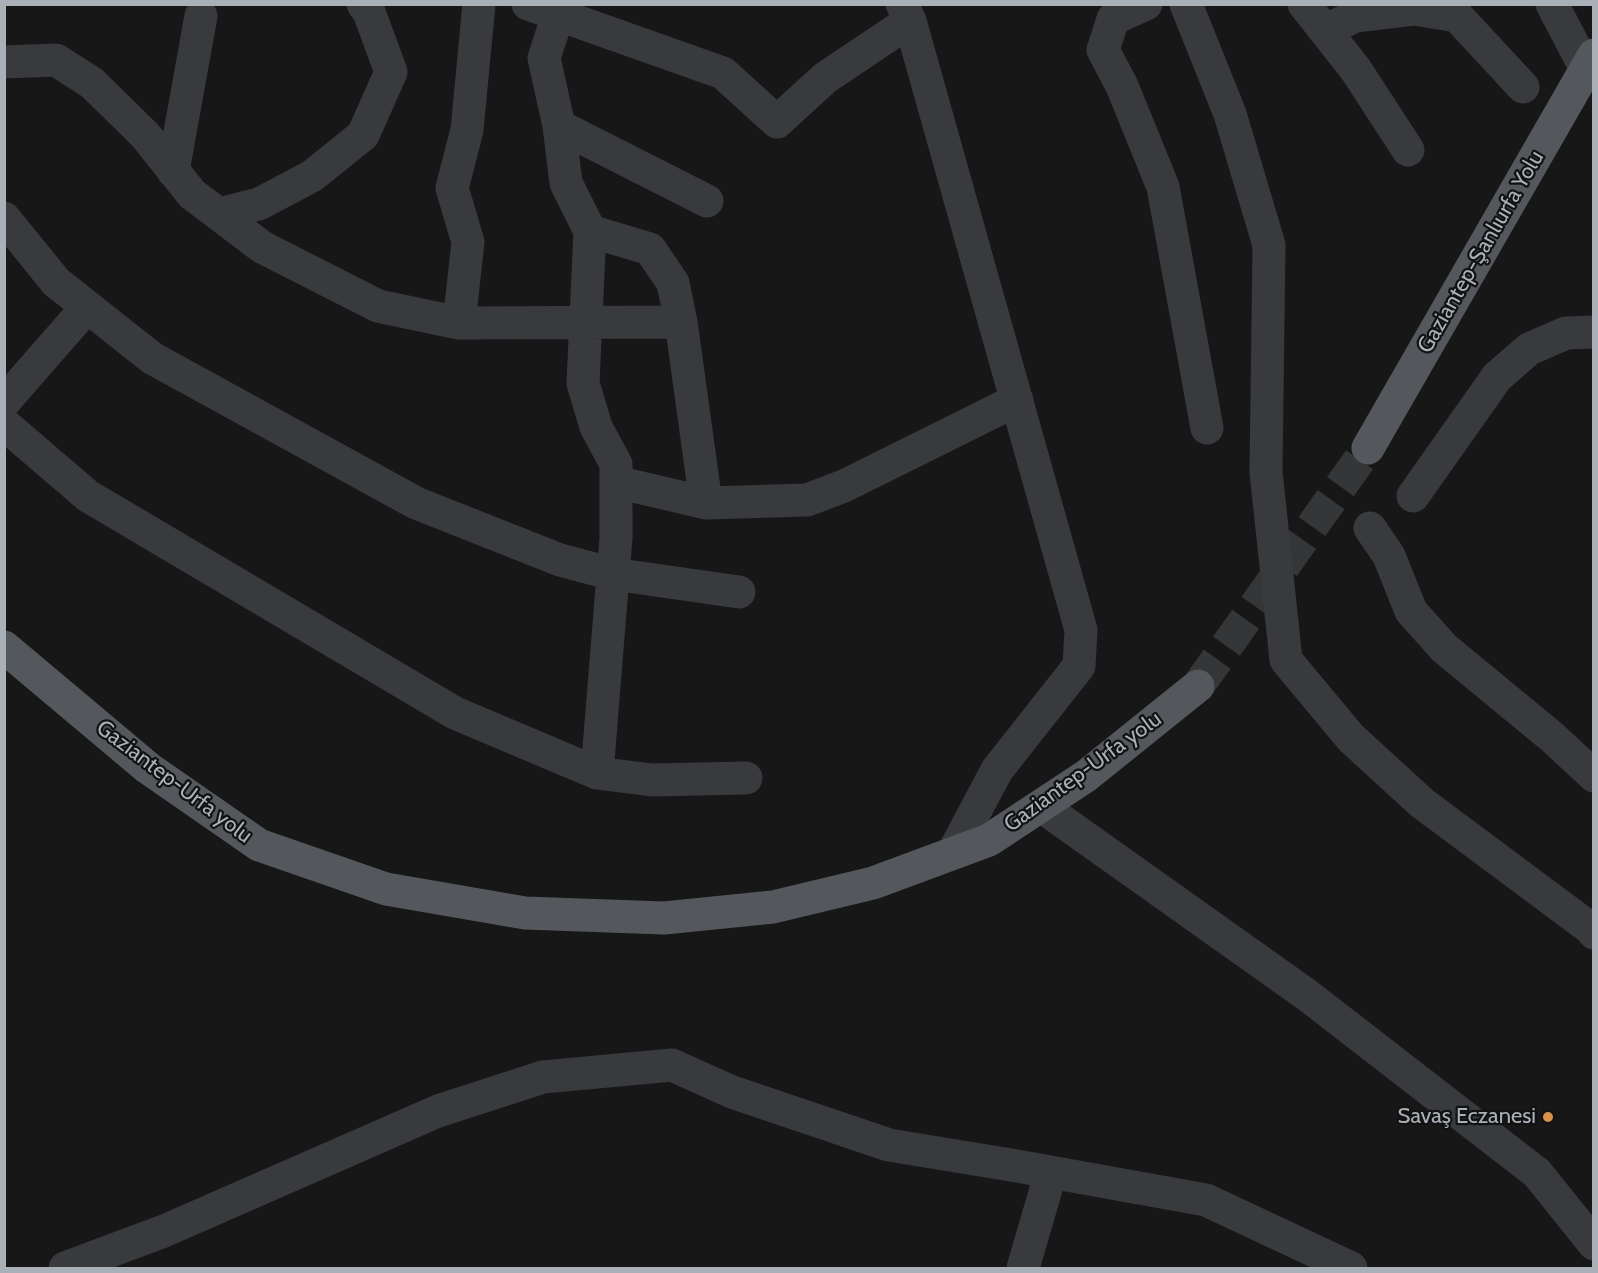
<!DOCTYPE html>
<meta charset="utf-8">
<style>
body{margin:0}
#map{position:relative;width:1598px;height:1273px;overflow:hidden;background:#171718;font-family:Cabin,sans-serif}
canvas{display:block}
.frame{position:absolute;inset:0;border:6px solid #aab0b7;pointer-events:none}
</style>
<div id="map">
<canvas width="1598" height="1273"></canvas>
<div class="frame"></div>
</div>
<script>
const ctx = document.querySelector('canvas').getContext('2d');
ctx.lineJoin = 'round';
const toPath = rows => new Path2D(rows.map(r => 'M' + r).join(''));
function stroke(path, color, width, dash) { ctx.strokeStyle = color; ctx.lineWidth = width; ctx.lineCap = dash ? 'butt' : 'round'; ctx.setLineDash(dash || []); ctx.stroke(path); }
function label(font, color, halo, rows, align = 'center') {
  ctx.font = font + ' Cabin,sans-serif'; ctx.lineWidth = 4.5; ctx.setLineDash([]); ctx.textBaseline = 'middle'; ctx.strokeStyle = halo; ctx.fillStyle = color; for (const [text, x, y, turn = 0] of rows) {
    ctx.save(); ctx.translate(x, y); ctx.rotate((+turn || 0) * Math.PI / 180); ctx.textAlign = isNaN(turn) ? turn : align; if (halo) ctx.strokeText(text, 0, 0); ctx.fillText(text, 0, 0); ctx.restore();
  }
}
stroke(toPath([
 [1198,686,1368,448]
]), '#343638', 33, [33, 16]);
stroke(toPath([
 [528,4,723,73,777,122,825,78,910,21],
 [902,4,910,21,1081,630,1079,666,997,770,953,853],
 [1146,4,1113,19,1103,50,1122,86,1163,187,1207,428],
 [1186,4,1230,114,1269,245,1266,472,1286,660,1351,738,1422,803,1590,928,1594,933],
 [1304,4,1356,70,1408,150],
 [1552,4,1586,69],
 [558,15,544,58,559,126,566,183,590,231,650,249,673,283,681,322,706,503],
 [1325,31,1355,16,1414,9,1457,16,1523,87],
 [4,62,56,60,92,83,145,135,192,194,262,247,378,306,459,323,681,322],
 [559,126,707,201],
 [173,171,201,16],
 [219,214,259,204,312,176,363,135,391,72,369,12,363,4],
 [4,218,56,282,152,358,416,503,560,560,613,574,739,592],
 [590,231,583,383,596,427,616,464,616,538,597,773],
 [459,323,468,242,452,188,467,130,479,4],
 [4,402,87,307],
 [4,424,88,496,455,713,597,773,652,780,746,778],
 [616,482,706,503,807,500,844,486,1017,400],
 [1413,496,1497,377,1529,349,1566,333,1594,332],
 [1370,528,1389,556,1411,611,1444,648,1552,737,1594,776],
 [1041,806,1307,995,1537,1173,1594,1244],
 [65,1268,164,1231,438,1111,543,1077,672,1065,732,1092,889,1145,1017,1166,1206,1200,1351,1268],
 [1023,1268,1051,1172]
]), '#383a3d', 33);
stroke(toPath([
 [1368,448,1594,55],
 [4,647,148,768,259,845,386,889,525,913,664,918,773,907,873,883,989,840,1086,776,1198,686]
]), '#54575b', 33);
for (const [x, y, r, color] of [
 [1548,1117,6,"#dc914b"]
]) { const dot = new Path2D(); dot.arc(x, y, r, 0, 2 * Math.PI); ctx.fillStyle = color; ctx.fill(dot); stroke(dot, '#121213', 2); }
label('22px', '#aab0b7', '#121213', [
 ["Gaziantep-Şanlıurfa Yolu",1481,252,-60],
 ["Gaziantep-Urfa yolu",1083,772,-36],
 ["Gaziantep-Urfa yolu",174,782,37]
]);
label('22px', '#aab0b7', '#121213', [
 ["Savaş Eczanesi",1536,1117]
], 'right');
</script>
